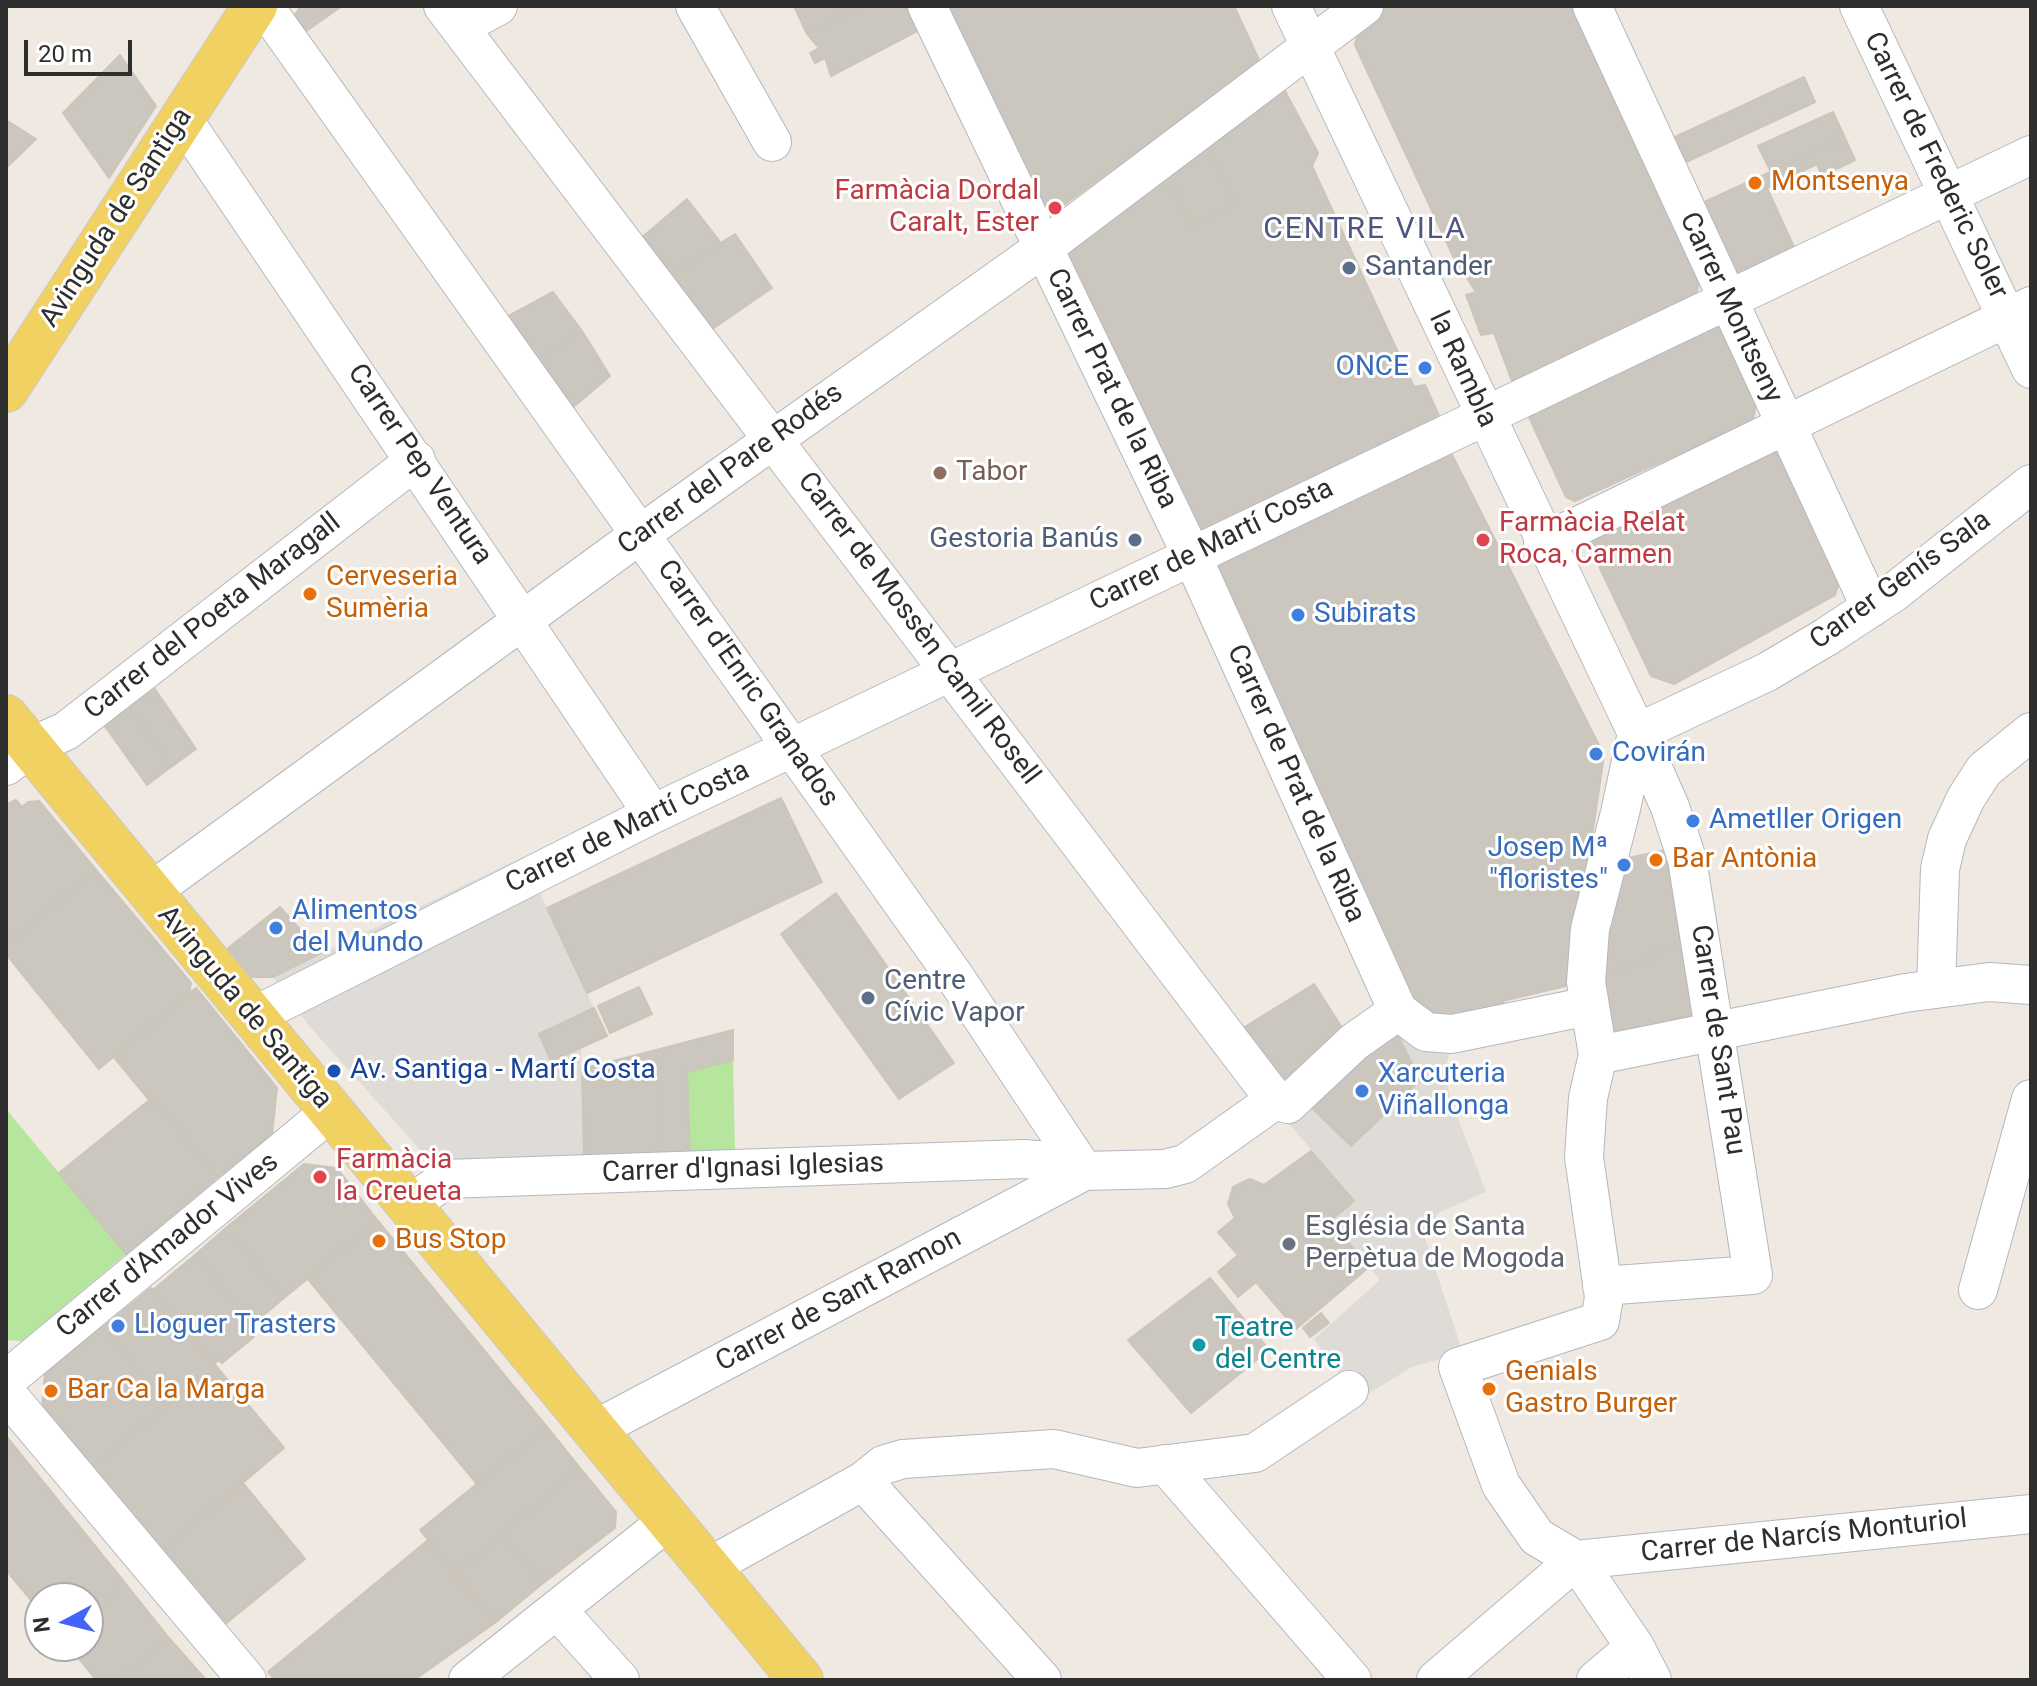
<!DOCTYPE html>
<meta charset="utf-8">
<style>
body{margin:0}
#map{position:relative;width:2037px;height:1686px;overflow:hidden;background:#efe9e1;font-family:Roboto,sans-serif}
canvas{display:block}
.frame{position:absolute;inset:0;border:8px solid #2e2e2e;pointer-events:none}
.north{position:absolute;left:24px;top:1582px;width:80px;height:80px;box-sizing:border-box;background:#fff;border:2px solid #ababab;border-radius:50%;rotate:263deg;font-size:22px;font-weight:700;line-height:32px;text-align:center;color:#2e2e2e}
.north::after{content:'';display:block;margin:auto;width:28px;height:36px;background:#4264fb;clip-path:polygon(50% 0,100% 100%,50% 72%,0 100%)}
.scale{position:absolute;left:24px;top:40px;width:108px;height:36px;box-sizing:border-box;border:4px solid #2e2e2e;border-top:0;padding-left:10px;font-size:24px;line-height:28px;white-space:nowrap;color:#2e2e2e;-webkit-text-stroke:6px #fff;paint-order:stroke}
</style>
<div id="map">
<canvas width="2037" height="1686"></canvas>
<div class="frame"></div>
<div class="north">N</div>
<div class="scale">20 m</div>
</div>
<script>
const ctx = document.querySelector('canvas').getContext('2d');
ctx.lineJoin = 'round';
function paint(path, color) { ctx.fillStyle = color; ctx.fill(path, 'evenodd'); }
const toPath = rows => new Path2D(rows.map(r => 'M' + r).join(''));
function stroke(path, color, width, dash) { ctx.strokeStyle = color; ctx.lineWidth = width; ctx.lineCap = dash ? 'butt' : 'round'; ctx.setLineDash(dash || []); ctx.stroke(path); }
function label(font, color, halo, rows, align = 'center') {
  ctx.font = font + ' Roboto,sans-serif'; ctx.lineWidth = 6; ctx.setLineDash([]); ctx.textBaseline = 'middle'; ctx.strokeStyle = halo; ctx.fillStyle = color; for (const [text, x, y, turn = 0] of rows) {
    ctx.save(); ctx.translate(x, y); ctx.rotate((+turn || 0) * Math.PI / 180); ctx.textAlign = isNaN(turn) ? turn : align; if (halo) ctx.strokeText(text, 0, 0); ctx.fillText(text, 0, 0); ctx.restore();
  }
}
paint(toPath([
 [733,1060,735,1154,690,1156,687,1072],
 [6,1109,126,1254,22,1341,6,1340]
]), '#b6e59e');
paint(toPath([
 [523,857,594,1008,540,1034,551,1061,581,1048,584,1158,432,1163,309,1026,273,977],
 [1395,1029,1452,1043,1445,1070,1449,1094,1486,1192,1438,1213,1425,1238,1463,1353,1412,1367,1358,1400,1314,1339,1380,1280,1330,1221,1354,1201,1287,1121,1306,1102,1350,1145]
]), '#dfdcd8');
const building = toPath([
 [301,6,342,6,305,32,294,16,301,6],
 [794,6,859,6,807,34,794,6],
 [859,6,909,6,921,29,831,76,825,58,815,63,810,53,819,48,807,34,859,6],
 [942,6,1234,6,1260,62,1057,210,1040,206,942,6],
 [1380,6,1578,6,1700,276,1696,296,1513,384,1494,333,1481,335,1466,295,1476,292,1453,256,1355,45,1361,19,1380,6],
 [120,55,156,106,109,178,63,113,120,55],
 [1804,77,1815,102,1684,163,1673,138,1804,77],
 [1266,89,1285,91,1318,153,1312,166,1414,387,1425,385,1441,420,1193,536,1059,258,1168,175,1191,225,1235,205,1208,145,1266,89],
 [1833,112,1845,138,1771,172,1758,146,1833,112],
 [6,120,36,139,6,168,6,120],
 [1845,138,1855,160,1822,176,1817,164,1767,188,1794,247,1735,276,1702,203,1845,138],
 [1208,145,1235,205,1191,225,1168,175,1208,145],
 [687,199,721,243,666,278,640,239,687,199],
 [735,234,772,288,705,334,666,278,735,234],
 [553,292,582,331,539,360,505,318,553,292],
 [1707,324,1724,325,1757,399,1753,420,1575,501,1566,497,1528,415,1707,324],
 [582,331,610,376,571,409,539,360,582,331],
 [1767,445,1781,451,1841,575,1835,595,1674,684,1651,676,1590,547,1594,529,1767,445],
 [1448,447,1604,755,1570,985,1503,1001,1505,1012,1427,1017,1416,1006,1214,575,1220,560,1448,447],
 [155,689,196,749,171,767,130,707,155,689],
 [130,707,171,767,147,785,104,725,130,707],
 [781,798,822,882,587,993,547,908,781,798],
 [16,800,22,807,28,802,39,801,96,870,6,945,6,805,16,800],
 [1670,849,1688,946,1647,953,1649,964,1602,972,1614,861,1670,849],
 [96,870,191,983,189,994,99,1069,6,954,6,945,96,870],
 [836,893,954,1063,899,1099,781,934,836,893],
 [280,907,321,953,273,977,250,977,227,949,280,907],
 [1688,946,1702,1016,1611,1033,1602,972,1649,964,1647,953,1688,946],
 [1314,984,1348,1037,1283,1087,1240,1030,1314,984],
 [639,987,652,1014,610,1033,598,1006,639,987],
 [196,988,277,1088,272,1134,218,1177,153,1097,150,1101,113,1056,196,988],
 [594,1008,607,1036,551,1061,539,1034,594,1008],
 [1395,1029,1420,1080,1351,1146,1306,1102,1395,1029],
 [733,1030,733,1060,687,1072,690,1156,660,1157,656,1050,733,1030],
 [656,1050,660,1157,584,1158,582,1069,656,1050],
 [153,1097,218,1177,126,1254,59,1173,153,1097],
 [1311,1151,1354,1201,1330,1221,1369,1267,1296,1329,1256,1282,1238,1297,1218,1272,1238,1255,1218,1232,1235,1218,1228,1204,1233,1187,1250,1179,1264,1185,1311,1151],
 [304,1164,337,1168,378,1221,284,1298,227,1227,304,1164],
 [378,1221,547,1427,477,1484,307,1278,378,1221],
 [227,1227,284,1298,253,1324,195,1255,227,1227],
 [195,1255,256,1328,251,1333,254,1337,222,1363,219,1360,213,1364,153,1290,195,1255],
 [1210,1278,1269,1350,1191,1413,1128,1340,1210,1278],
 [151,1288,216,1366,166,1407,103,1327,151,1288],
 [1321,1313,1329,1323,1310,1337,1303,1328,1321,1313],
 [103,1327,166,1407,92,1467,42,1406,45,1373,103,1327],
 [216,1366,284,1448,162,1551,92,1467,216,1366],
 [547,1427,580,1468,455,1574,420,1530,547,1427],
 [6,1436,125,1583,88,1613,88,1598,40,1598,40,1611,6,1570,6,1436],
 [580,1468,616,1512,615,1528,542,1584,502,1534,580,1468],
 [242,1482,305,1559,224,1625,162,1551,242,1482],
 [502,1534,542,1584,496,1622,455,1574,502,1534],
 [428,1540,496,1622,414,1680,275,1680,268,1672,428,1540],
 [125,1583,169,1638,118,1680,96,1680,69,1646,88,1646,88,1613,125,1583],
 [169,1638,206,1680,118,1680,169,1638]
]);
paint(building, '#cbc7bf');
stroke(building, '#cbc5ba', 2);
const minor = toPath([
 [264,6,955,977,1084,1171],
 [443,6,1275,1100],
 [695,6,772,142],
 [927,6,1192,556,1398,1011,1426,1032,1452,1034,1589,1006],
 [1291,6,1637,733,1670,807,1687,859,1753,1275,1602,1286],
 [1592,6,1871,608],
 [1859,6,2031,369],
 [459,27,498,6],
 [182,118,653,814],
 [1543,543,2031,306],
 [1637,733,1620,813,1590,929,1586,982,1598,1055,1588,1098,1584,1157,1604,1297,1600,1321,1458,1367,1501,1485,1537,1537,1576,1560,1635,1647,1652,1680],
 [1637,733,1767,672,1826,637,1893,593,2031,484],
 [6,766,30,747,66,731,416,460],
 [149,893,642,533,1043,248,1364,6],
 [1936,989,1940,869,1947,839,1966,798,1984,770,2031,732],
 [252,1017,653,814,2031,155],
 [1598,1055,1905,993,1989,982,2031,985],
 [408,1206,446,1179,1023,1159,1050,1161,1084,1171,1165,1169,1185,1164,1275,1100,1288,1104,1354,1042,1398,1011],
 [1978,1290,2031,1099],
 [6,1380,330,1112],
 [6,1393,247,1680],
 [594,1430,1084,1171],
 [1165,1464,1352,1680],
 [863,1481,1042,1680],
 [1576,1560,2031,1514],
 [707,1568,863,1481,883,1465,903,1459,1054,1449,1137,1468,1255,1453,1349,1390],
 [558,1611,620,1680],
 [468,1680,668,1521],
 [1436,1680,1576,1560],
 [1596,1680,1635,1647]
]);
const major = toPath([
 [6,390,255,6],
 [6,717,801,1680]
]);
stroke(minor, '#b4b7c1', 40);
stroke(major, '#c9c9c9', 46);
stroke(minor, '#fff', 38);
stroke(major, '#f2d163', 44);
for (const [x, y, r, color] of [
 [1755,183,8,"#e8710a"],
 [1055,208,8,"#e0444e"],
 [1349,268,8,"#5c6f8a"],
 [1425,368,8,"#3f7fe0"],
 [940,473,8,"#8d6e63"],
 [1135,540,8,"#5c6f8a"],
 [1483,540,8,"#e0444e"],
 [310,594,8,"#e8710a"],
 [1298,615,8,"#3f7fe0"],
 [1596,754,8,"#3f7fe0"],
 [1693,821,8,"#3f7fe0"],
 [1656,860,8,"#e8710a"],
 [1624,865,8,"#3f7fe0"],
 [276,928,8,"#3f7fe0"],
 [868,998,8,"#5c6f8a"],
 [334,1071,8,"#1a4fb4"],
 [1362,1091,8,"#3f7fe0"],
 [320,1177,8,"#e0444e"],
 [379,1241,8,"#e8710a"],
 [1289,1244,8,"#6b7280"],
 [118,1326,8,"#3f7fe0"],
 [1199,1345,8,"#0f9aa8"],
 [1489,1389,8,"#e8710a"],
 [51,1391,8,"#e8710a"]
]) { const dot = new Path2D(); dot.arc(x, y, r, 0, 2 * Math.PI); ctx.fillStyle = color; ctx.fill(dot); stroke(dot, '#fff', 3); }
label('28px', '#2e2e2e', '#fff', [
 ["Carrer de Frederic Soler",1935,166,64],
 ["Avinguda de Santiga",117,218,-57],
 ["Carrer Montseny",1730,308,65],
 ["la Rambla",1462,370,65],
 ["Carrer Prat de la Riba",1111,389,64],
 ["Carrer Pep Ventura",419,465,56],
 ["Carrer del Pare Rodés",731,470,-36],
 ["Carrer de Martí Costa",1212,546,-26],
 ["Carrer Genís Sala",1901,581,-36],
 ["Carrer del Poeta Maragall",213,617,-38],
 ["Carrer de Mossèn Camil Rosell",918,629,53],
 ["Carrer d'Enric Granados",747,684,55],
 ["Carrer de Prat de la Riba",1295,784,66],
 ["Carrer de Martí Costa",628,828,-26],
 ["Avinguda de Santiga",244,1008,50],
 ["Carrer de Sant Pau",1717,1040,81],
 ["Carrer d'Ignasi Iglesias",743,1169,-2],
 ["Carrer d'Amador Vives",168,1246,-39],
 ["Carrer de Sant Ramon",839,1301,-28],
 ["Carrer de Narcís Monturiol",1804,1537,-6]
]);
label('28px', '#c56008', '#fff', [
 ["Montsenya",1771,183],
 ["Cerveseria",326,578],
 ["Sumèria",326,610],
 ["Bar Antònia",1672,860],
 ["Bus Stop",395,1241],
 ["Genials",1505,1373],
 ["Gastro Burger",1505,1405],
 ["Bar Ca la Marga",67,1391]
], 'left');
label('28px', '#be3a42', '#fff', [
 ["Farmàcia Dordal",1039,192,"right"],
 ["Caralt, Ester",1039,224,"right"],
 ["Farmàcia Relat",1499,524],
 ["Roca, Carmen",1499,556],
 ["Farmàcia",336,1161],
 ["la Creueta",336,1193]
], 'left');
label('28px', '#4e5e75', '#fff', [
 ["Santander",1365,268],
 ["Gestoria Banús",1119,540,"right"],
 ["Centre",884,982],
 ["Cívic Vapor",884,1014]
], 'left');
label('28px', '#366cbe', '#fff', [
 ["ONCE",1409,368,"right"],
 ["Subirats",1314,615],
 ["Covirán",1612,754],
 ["Ametller Origen",1709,821],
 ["Josep Mª",1608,849,"right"],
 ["\"floristes\"",1608,881,"right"],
 ["Alimentos",292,912],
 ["del Mundo",292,944],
 ["Xarcuteria",1378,1075],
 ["Viñallonga",1378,1107],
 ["Lloguer Trasters",134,1326]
], 'left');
label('28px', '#785e54', '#fff', [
 ["Tabor",956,473]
], 'left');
label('28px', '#164399', '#fff', [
 ["Av. Santiga - Martí Costa",350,1071]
], 'left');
label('28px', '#5b616d', '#fff', [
 ["Església de Santa",1305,1228],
 ["Perpètua de Mogoda",1305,1260]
], 'left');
label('28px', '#0d838f', '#fff', [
 ["Teatre",1215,1329],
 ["del Centre",1215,1361]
], 'left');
ctx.letterSpacing = '2px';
label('30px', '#4d5680', '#fff', [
 ["CENTRE VILA",1365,230]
]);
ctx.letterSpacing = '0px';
</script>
